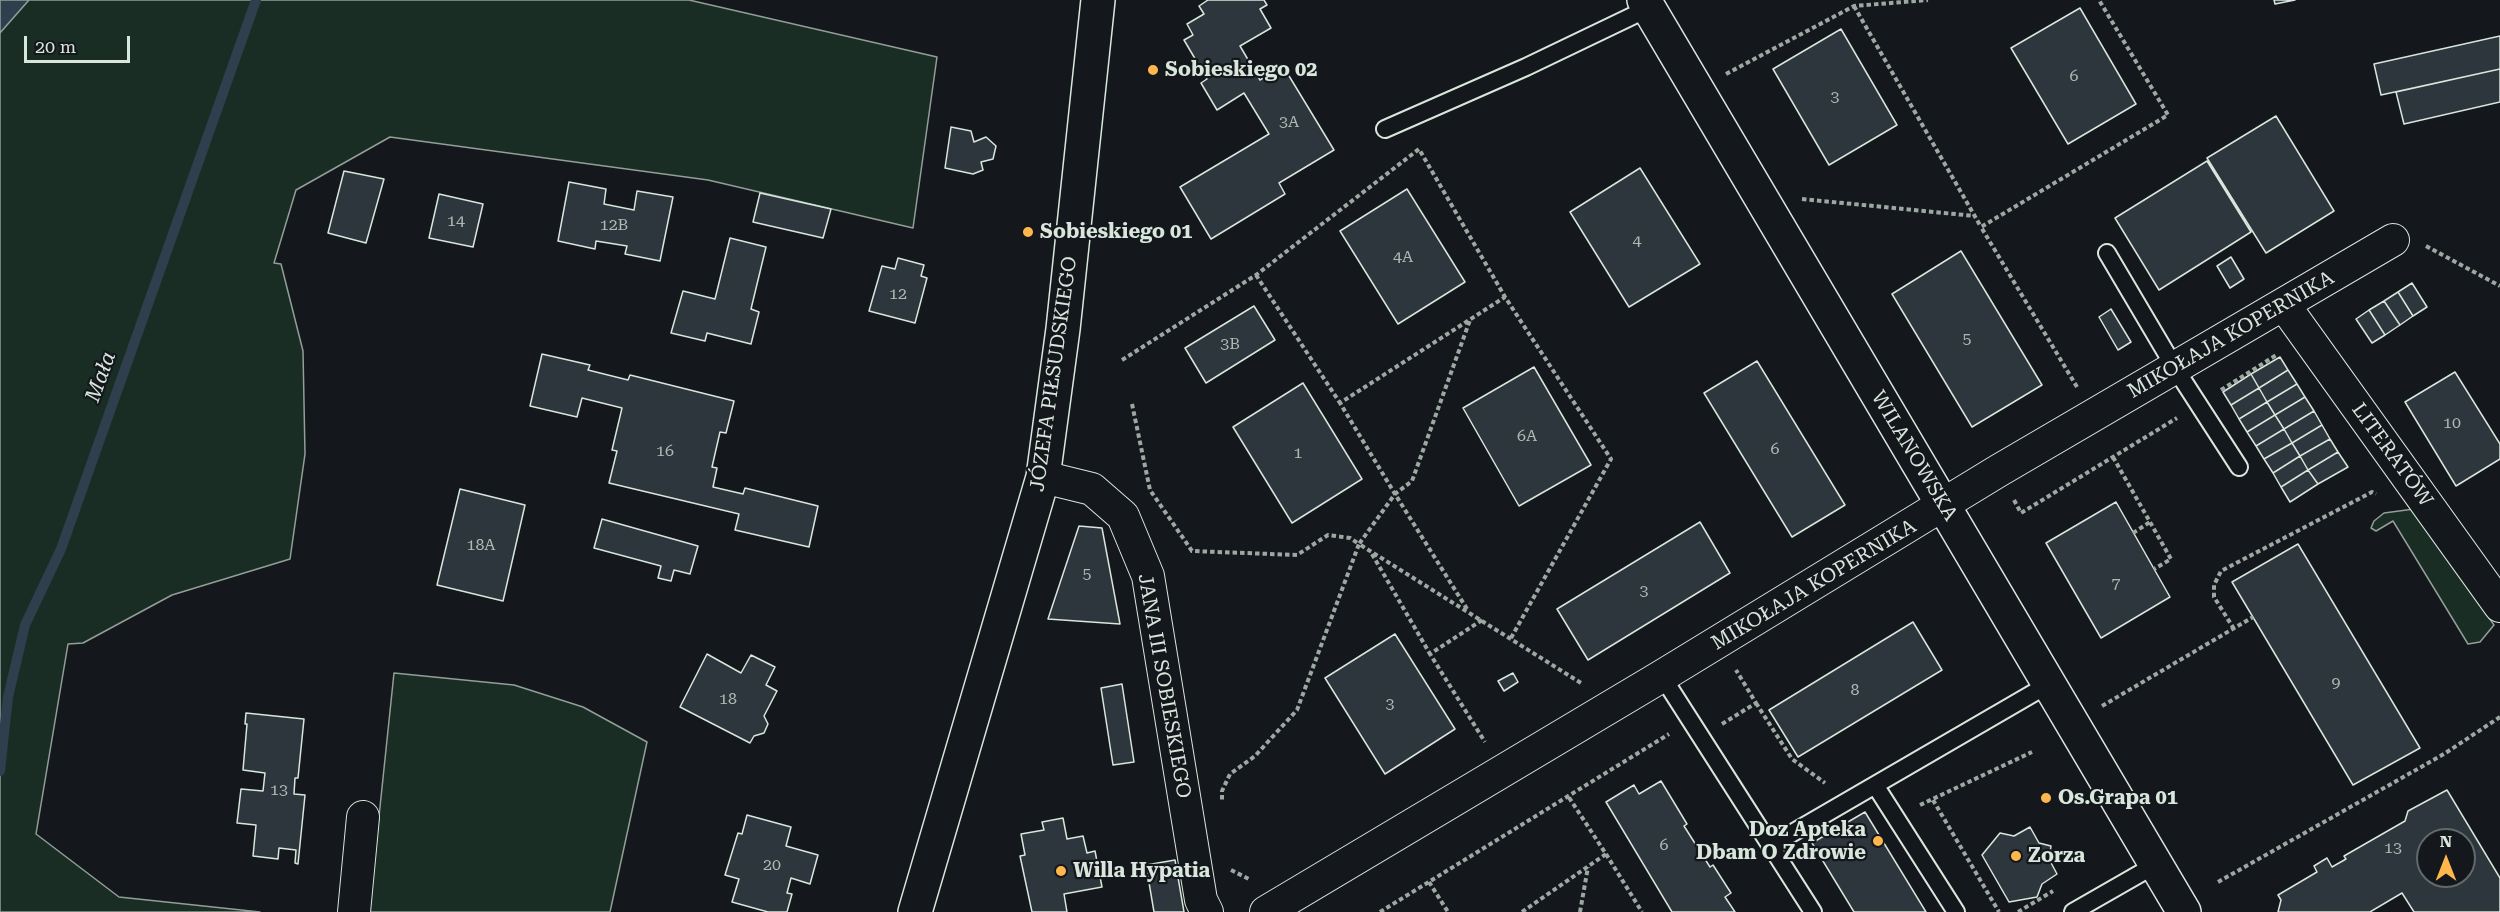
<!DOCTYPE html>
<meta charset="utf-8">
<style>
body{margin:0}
#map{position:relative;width:2500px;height:912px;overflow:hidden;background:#14181c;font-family:"Roboto Serif",serif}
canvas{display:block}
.north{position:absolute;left:2416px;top:828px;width:60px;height:60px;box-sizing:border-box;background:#14181c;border:2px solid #626a69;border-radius:50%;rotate:0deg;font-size:16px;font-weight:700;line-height:24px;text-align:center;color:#d8e6dc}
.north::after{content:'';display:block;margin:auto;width:21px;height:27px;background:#ffb74d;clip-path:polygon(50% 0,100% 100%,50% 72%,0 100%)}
.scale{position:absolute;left:24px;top:36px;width:106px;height:27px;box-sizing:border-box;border:3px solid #d8e6dc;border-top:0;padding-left:8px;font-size:18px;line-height:21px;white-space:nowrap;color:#d8e6dc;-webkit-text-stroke:4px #14181c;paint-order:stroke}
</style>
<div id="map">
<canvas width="2500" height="912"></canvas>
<div class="north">N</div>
<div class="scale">20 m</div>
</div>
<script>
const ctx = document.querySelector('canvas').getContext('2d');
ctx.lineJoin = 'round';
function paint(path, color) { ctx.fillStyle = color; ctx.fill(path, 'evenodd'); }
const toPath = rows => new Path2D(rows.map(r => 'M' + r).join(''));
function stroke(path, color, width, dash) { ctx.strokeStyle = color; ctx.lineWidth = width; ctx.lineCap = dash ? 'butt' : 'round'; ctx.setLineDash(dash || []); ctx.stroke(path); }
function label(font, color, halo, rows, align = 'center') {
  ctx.font = font + ' "Roboto Serif",serif'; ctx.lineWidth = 4.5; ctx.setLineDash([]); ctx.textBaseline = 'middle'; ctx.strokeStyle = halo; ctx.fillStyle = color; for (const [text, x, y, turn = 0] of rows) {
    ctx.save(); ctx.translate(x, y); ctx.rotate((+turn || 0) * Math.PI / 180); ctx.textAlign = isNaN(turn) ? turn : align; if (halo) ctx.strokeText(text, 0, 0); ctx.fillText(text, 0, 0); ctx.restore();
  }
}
const green = toPath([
 [0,0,689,0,937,57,913,228,708,180,390,137,296,190,274,263,281,264,303,351,305,454,290,559,172,595,83,643,68,644,36,834,119,897,260,912,0,912,0,0],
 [2414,509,2494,625,2480,642,2468,644,2393,521,2376,531,2371,528,2374,521,2384,513,2414,509],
 [394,673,514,685,583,707,647,742,610,912,369,912,394,673]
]);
paint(green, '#1a2d24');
stroke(green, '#939e99', 1.5);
const water = toPath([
 [0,0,29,0,0,33,0,0]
]);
paint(water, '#2f3f4d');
stroke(water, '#939e99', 1.5);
stroke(toPath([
 [0,771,8,697,25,625,61,549,256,0]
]), '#2f3f4d', 10);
const building = toPath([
 [1208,0,1264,0,1267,5,1260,9,1271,28,1240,46,1260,80,1283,66,1334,150,1279,183,1285,194,1211,239,1180,187,1269,134,1244,93,1217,110,1201,83,1207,79,1184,40,1193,35,1187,24,1204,14,1199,6,1208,0],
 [2274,0,2295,0,2275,4,2274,0],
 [2080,8,2136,104,2068,144,2011,48,2080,8],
 [1841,29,1897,125,1829,165,1773,69,1841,29],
 [2500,36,2500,69,2381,95,2374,64,2500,36],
 [2500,69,2500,102,2404,124,2396,92,2500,69],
 [2276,116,2334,211,2266,253,2207,158,2276,116],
 [951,127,971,131,974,142,986,137,996,146,993,159,981,162,983,170,973,174,945,168,951,127],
 [2207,161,2251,232,2159,290,2115,218,2207,161],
 [1640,168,1700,264,1629,307,1570,212,1640,168],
 [344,171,384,179,366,243,328,233,344,171],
 [569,182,606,189,604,204,634,210,637,191,673,197,660,261,625,254,627,246,596,241,595,249,558,241,569,182],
 [1407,189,1465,282,1398,324,1340,231,1407,189],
 [760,193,831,209,823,238,753,222,760,193],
 [439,194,483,204,473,247,429,238,439,194],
 [730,238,766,247,751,309,759,312,751,344,707,333,705,341,671,333,683,291,715,299,730,238],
 [1961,251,2042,385,1972,427,1892,294,1961,251],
 [2231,257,2244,279,2230,288,2217,266,2231,257],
 [898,258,924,265,921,276,927,278,915,323,869,311,882,266,895,269,898,258],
 [2412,283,2427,307,2413,316,2398,292,2412,283],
 [2398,292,2413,316,2400,325,2384,301,2398,292],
 [2384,301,2400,325,2385,335,2369,310,2384,301],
 [1254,306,1275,340,1206,383,1185,348,1254,306],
 [2111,309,2131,342,2118,350,2099,317,2111,309],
 [2369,310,2385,335,2372,343,2356,319,2369,310],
 [542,354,590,365,588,370,628,380,630,375,734,401,726,433,720,432,712,467,717,468,713,487,743,494,745,488,818,506,809,547,735,530,739,514,609,483,617,451,612,450,622,408,582,398,577,417,530,406,542,354],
 [2280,357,2288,370,2259,388,2251,374,2280,357],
 [1757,361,1845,505,1792,537,1704,393,1757,361],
 [1534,367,1591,465,1519,506,1463,408,1534,367],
 [2288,370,2297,384,2267,402,2259,388,2288,370],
 [2455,372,2500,444,2500,459,2456,486,2405,402,2455,372],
 [2251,374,2259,388,2231,405,2223,392,2251,374],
 [1303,383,1362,479,1292,523,1233,427,1303,383],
 [2297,384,2305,397,2275,415,2267,402,2297,384],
 [2259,388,2267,402,2239,419,2231,405,2259,388],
 [2305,397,2314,411,2284,429,2275,415,2305,397],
 [2267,402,2275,415,2247,432,2239,419,2267,402],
 [2314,411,2322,425,2292,443,2284,429,2314,411],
 [2275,415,2284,429,2256,446,2247,432,2275,415],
 [2322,425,2330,439,2300,456,2292,443,2322,425],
 [2284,429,2292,443,2264,459,2256,446,2284,429],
 [2330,439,2338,452,2308,470,2300,456,2330,439],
 [2292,443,2300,456,2273,473,2264,459,2292,443],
 [2338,452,2348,467,2318,484,2308,470,2338,452],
 [2300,456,2308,470,2281,487,2273,473,2300,456],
 [2308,470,2318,484,2290,502,2281,487,2308,470],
 [460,489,525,505,503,601,437,585,460,489],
 [2116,502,2170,597,2101,638,2046,543,2116,502],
 [602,519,698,546,690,574,674,570,671,581,658,578,661,566,594,548,602,519],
 [1700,522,1730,573,1588,660,1557,609,1700,522],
 [1079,526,1102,528,1120,624,1048,619,1079,526],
 [2298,544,2420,748,2353,785,2232,582,2298,544],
 [1913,622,1942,670,1798,757,1769,710,1913,622],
 [1395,634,1455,729,1385,774,1325,678,1395,634],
 [707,654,741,673,751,655,775,667,766,685,777,691,764,716,768,724,764,733,754,736,750,743,680,707,707,654],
 [1513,673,1518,682,1504,691,1498,681,1513,673],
 [1122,684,1134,762,1113,765,1101,688,1122,684],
 [246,713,304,719,298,778,295,778,294,794,305,795,298,864,295,863,296,850,279,848,278,859,253,856,256,825,237,823,241,789,263,791,265,773,243,770,247,724,245,724,246,713],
 [1661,781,1687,824,1684,826,1710,867,1713,865,1731,893,1725,897,1735,912,1672,912,1606,802,1634,785,1639,794,1661,781],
 [2447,790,2500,878,2500,912,2414,912,2402,893,2370,912,2278,912,2281,900,2278,895,2317,872,2314,866,2327,858,2332,867,2346,859,2344,856,2405,821,2408,811,2447,790],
 [2428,840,2464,840,2464,876,2428,876,2428,840],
 [1865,812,1879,835,1926,912,1854,912,1812,843,1865,812],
 [747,815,791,827,786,846,818,855,810,884,791,878,787,893,792,894,787,912,768,912,732,902,739,879,725,875,738,833,742,834,747,815],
 [1063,818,1067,839,1083,836,1087,853,1095,851,1102,887,1064,894,1067,912,1032,912,1020,856,1025,855,1021,834,1044,830,1042,822,1063,818],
 [2030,827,2039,843,2051,846,2049,859,2057,874,2042,884,2037,897,2009,902,1982,855,2000,833,2014,836,2030,827],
 [1175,860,1184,912,1154,912,1146,865,1175,860]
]);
paint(building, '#2c363c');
stroke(building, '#d8e6dc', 1.5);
const service = toPath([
 [1385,129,1526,67,1649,8],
 [2107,253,2175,368,2239,467],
 [1662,676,1813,912],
 [1875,785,1956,912],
 [1770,846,2049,684],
 [2073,912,2155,865]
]);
const minor = toPath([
 [2284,305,2500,606],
 [1043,477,1092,489,1123,516,1148,576,1201,900,1207,912],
 [354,912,363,817],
 [1266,912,1662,676,1998,471,2393,240]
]);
const tertiary = toPath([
 [915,912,1043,477,1063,329,1098,0]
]);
const secondary = toPath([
 [1644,0,2184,912]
]);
stroke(service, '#d8e6dc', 20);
stroke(minor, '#d8e6dc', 34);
stroke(tertiary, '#d8e6dc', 36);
stroke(secondary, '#d8e6dc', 36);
stroke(toPath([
 [1854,6,1981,227],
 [1726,74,1854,6,1928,0],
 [1802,199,1975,216],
 [2426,246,2500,286],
 [1256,275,1340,403],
 [1122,360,1256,275,1419,149,1505,297],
 [2077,387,1981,227,2168,115,2099,0],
 [2221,390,2278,354],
 [1132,404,1150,490,1192,551,1297,555,1328,535,1350,538,1359,544,1297,710,1255,756,1230,774,1222,791,1222,802],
 [2113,457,2171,559,2154,569],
 [2014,500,2021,513,2177,418],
 [2133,533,2150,522],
 [1372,554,1430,654],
 [1467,609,1395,494,1412,481,1470,320],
 [1482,620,1430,654,1485,742],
 [2234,629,2214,597,2214,585,2221,571,2372,492,2376,494],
 [1511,638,1611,459,1505,297,1340,403,1395,494,1359,544,1581,683],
 [1756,703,1792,759,1825,783],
 [2102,706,2253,617],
 [1722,724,1756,703,1736,670],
 [1933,800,1999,912],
 [1920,805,2032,752],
 [1606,854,1642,912],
 [1231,870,1251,880],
 [1429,882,1448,912],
 [2218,882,2444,754,2500,717],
 [1380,912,1669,734],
 [1522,912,1606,854,1568,796],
 [1580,912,1588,867],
 [2018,912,2053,891]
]), '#9da8a2', 4, [4.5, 3]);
stroke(service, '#14181c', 16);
stroke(minor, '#14181c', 32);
stroke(tertiary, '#14181c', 33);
stroke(secondary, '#14181c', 33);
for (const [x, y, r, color] of [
 [1153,70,6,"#ffb74d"],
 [1028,232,6,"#ffb74d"],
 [2046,798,6,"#ffb74d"],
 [1878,841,6,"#ffb74d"],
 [2016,856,6,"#ffb74d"],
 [1061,871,6,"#ffb74d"]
]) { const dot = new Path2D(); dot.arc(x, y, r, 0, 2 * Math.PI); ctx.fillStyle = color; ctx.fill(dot); stroke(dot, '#14181c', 2); }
label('16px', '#adbab4', null, [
 ["6",2074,76],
 ["3",1835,97],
 ["3A",1289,122],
 ["14",456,221],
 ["12B",614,225],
 ["4",1637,241],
 ["4A",1403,257],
 ["12",898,294],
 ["5",1967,339],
 ["3B",1230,344],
 ["10",2452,423],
 ["6A",1527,436],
 ["6",1775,449],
 ["16",665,451],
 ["1",1298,453],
 ["18A",481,545],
 ["5",1087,574],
 ["7",2116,583],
 ["3",1644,591],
 ["9",2336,683],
 ["8",1855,690],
 ["18",728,699],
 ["3",1390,704],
 ["13",279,790],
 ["6",1664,845],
 ["13",2393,848],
 ["20",772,865]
]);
label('bold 20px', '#d8e6dc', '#14181c', [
 ["Sobieskiego 02",1165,70],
 ["Sobieskiego 01",1040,232],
 ["Os.Grapa 01",2058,798],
 ["Doz Apteka",1866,830,"right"],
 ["Dbam O Zdrowie",1866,853,"right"],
 ["Zorza",2028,856],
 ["Willa Hypatia",1073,871]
], 'left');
label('20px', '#d8e6dc', '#14181c', [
 ["MIKOŁAJA KOPERNIKA",2231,335,-30],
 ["JÓZEFA PIŁSUDSKIEGO",1054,374,-82],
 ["LITERATÓW",2392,455,54],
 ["WILANOWSKA",1914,456,59],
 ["MIKOŁAJA KOPERNIKA",1814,585,-31],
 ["JANA III SOBIESKIEGO",1164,686,80]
]);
label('italic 21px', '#d8e6dc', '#14181c', [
 ["Mała",101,377,-70]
]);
</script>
